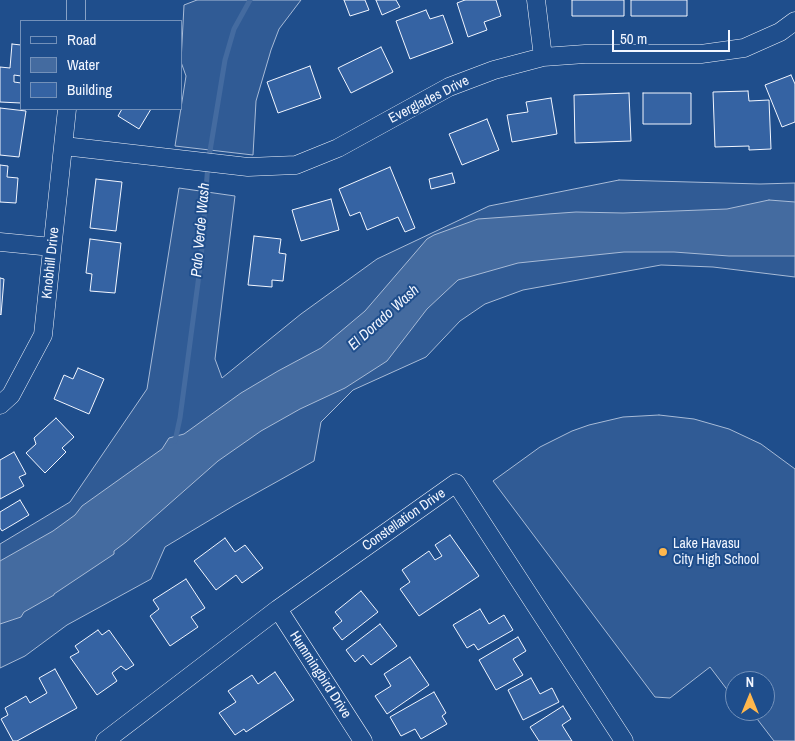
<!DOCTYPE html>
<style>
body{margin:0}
#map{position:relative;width:795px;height:741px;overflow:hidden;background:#1f4e8c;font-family:"Archivo Narrow",sans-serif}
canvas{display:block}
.legend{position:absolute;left:20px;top:20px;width:162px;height:90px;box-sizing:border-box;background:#1f4e8c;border:1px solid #7391ba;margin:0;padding:6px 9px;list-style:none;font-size:15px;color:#f2f6ff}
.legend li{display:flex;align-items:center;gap:10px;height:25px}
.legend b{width:25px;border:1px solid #7391ba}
.north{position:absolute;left:725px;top:671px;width:50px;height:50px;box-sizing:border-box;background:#1f4e8c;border:1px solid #7391ba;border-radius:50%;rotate:0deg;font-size:14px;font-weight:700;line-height:20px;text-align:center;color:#f2f6ff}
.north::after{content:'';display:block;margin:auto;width:18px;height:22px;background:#ffb74d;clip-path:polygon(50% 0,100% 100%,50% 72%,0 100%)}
.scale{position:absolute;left:612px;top:30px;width:118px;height:22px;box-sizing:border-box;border:2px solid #f2f6ff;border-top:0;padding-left:6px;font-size:15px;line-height:18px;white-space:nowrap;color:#f2f6ff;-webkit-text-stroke:4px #1f4e8c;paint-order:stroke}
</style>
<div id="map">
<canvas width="795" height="741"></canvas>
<ul class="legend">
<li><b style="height:6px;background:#1f4e8c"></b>Road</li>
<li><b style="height:14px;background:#446ba0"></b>Water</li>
<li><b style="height:14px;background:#3563a3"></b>Building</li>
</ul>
<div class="north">N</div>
<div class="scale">50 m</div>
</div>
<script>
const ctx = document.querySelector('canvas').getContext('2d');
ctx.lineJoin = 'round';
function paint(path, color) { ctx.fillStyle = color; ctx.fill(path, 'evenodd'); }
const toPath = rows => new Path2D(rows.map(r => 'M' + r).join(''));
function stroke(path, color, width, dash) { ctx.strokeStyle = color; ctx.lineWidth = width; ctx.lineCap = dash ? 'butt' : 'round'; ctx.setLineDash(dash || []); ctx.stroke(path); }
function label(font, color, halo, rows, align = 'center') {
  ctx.font = font + ' "Archivo Narrow",sans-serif'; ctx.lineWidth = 4; ctx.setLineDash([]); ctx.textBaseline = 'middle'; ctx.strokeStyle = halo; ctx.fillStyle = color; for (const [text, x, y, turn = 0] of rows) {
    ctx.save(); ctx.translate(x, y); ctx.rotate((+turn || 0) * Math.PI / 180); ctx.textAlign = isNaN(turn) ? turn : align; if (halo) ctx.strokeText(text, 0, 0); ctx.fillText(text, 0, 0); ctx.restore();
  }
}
const built = toPath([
 [197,0,301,0,279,29,271,50,256,101,253,155,175,146,186,76,181,62,184,5,197,0],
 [619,180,760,184,795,183,795,277,713,267,661,265,523,290,485,304,460,321,426,357,353,390,321,422,314,461,235,505,165,547,151,579,67,625,25,656,0,668,0,544,70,502,147,389,179,188,235,196,215,359,222,378,301,314,377,259,489,206,619,180],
 [659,415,694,419,729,429,761,444,795,469,795,741,774,741,751,711,765,711,765,681,735,681,735,700,710,667,670,698,655,697,493,481,540,447,572,431,589,425,623,417,659,415]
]);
paint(built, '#305b95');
stroke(built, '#a8bbd7', 1);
const water = toPath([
 [769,200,795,202,795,256,729,256,674,252,624,252,518,263,458,280,427,309,387,361,345,388,300,409,261,431,218,461,126,542,114,551,114,554,54,594,54,595,24,612,21,617,0,624,0,561,53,531,75,515,82,506,162,449,169,438,184,434,241,393,278,371,321,348,365,311,427,239,434,235,478,219,576,212,623,213,727,209,769,200]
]);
paint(water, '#446ba0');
stroke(water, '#a8bbd7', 1);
stroke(toPath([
 [175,441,180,418,201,260,208,163,225,60,234,29,250,0]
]), '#446ba0', 5);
const building = toPath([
 [344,0,365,0,369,10,350,16,344,0],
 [376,0,396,0,400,7,382,15,376,0],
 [465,0,496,0,501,16,484,22,487,30,468,37,457,3,465,0],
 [572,0,624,0,624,16,572,16,572,0],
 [631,0,687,0,687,16,631,16,631,0],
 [426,10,430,19,443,15,453,43,410,59,396,21,426,10],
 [12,44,21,45,21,76,14,75,14,82,21,83,21,103,0,102,0,67,10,68,12,44],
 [381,47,393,72,351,93,338,68,381,47],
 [310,66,321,98,278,113,267,82,310,66],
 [791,75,795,84,795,122,782,127,765,85,791,75],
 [748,91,749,101,769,100,771,149,749,150,749,146,715,147,713,92,748,91],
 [629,93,631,141,575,143,574,95,629,93],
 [643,93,691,93,691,124,643,124,643,93],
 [551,98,557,134,512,142,507,115,528,112,526,102,551,98],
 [0,108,26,111,19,157,0,155,0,108],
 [122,109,151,109,139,129,118,116,122,109],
 [487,119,499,150,462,165,449,134,487,119],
 [0,165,8,166,7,177,18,178,16,203,0,202,0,165],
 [390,167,415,228,405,232,398,217,367,230,360,212,350,216,339,189,390,167],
 [452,173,455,183,431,189,429,179,452,173],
 [96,179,122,182,116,231,90,228,96,179],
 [331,199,339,230,301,241,292,210,331,199],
 [254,236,281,239,279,253,286,254,283,281,272,280,272,287,248,285,254,236],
 [90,239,121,243,115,293,90,291,92,274,86,273,90,239],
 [0,278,4,279,1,315,0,314,0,278],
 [78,368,104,379,89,414,54,399,64,375,73,379,78,368],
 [56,418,74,437,62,448,66,452,45,473,26,453,36,444,34,438,56,418],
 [14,452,26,474,19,477,24,486,0,499,0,460,14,452],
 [20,500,29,515,2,531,0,528,0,512,20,500],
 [450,535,479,576,419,616,400,589,410,582,402,570,429,551,435,560,442,556,435,545,450,535],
 [225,538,235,552,245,545,263,568,242,583,236,575,216,590,194,561,225,538],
 [186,579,205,608,191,617,198,627,170,646,150,616,159,609,153,600,186,579],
 [361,591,378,612,342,640,333,628,342,621,335,612,361,591],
 [480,609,489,624,504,615,513,630,478,650,474,644,467,648,453,625,480,609],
 [380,624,397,646,371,665,363,655,355,662,346,650,380,624],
 [98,630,102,635,109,630,134,665,126,670,121,666,112,673,117,681,97,695,70,657,79,652,75,646,98,630],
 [518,637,526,651,513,659,523,675,496,690,479,660,518,637],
 [410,657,429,685,387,714,375,696,391,686,384,674,410,657],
 [55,669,77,708,17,741,13,741,1,719,8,715,5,708,26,696,30,703,47,693,39,678,55,669],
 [275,672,294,700,246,732,244,729,235,735,219,713,236,702,228,691,252,675,258,684,275,672],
 [531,678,540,694,552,688,559,702,523,720,508,690,531,678],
 [434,692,446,713,442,716,447,724,421,739,415,729,401,736,390,717,434,692],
 [563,706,571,719,562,725,572,741,539,741,530,727,563,706]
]);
paint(building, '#3563a3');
stroke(building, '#f2f6ff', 1);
const minor = toPath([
 [536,0,543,57],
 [76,21,76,0],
 [64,146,248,167,296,165,338,148,449,87,494,70,543,57,585,54,701,54,744,48,780,32,795,21],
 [0,242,52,247],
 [0,405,11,395,43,335,67,109],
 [278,609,363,741],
 [105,741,278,609,456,483,624,741]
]);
stroke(minor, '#f2f6ff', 19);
stroke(minor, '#1f4e8c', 18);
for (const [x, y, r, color] of [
 [663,552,5,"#ffb74d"]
]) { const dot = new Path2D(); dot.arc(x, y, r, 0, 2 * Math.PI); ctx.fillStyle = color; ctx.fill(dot); stroke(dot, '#1f4e8c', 2); }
label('14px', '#f2f6ff', '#1f4e8c', [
 ["Everglades Drive",429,100,-27],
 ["Knobhill Drive",51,263,-84],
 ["Constellation Drive",404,520,-35],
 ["Hummingbird Drive",320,675,57]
]);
label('14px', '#f2f6ff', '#1f4e8c', [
 ["Lake Havasu",673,544],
 ["City High School",673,560]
], 'left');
label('italic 15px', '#f2f6ff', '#1f4e8c', [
 ["Palo Verde Wash",201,230,-85],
 ["El Dorado Wash",384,318,-42]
]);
</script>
